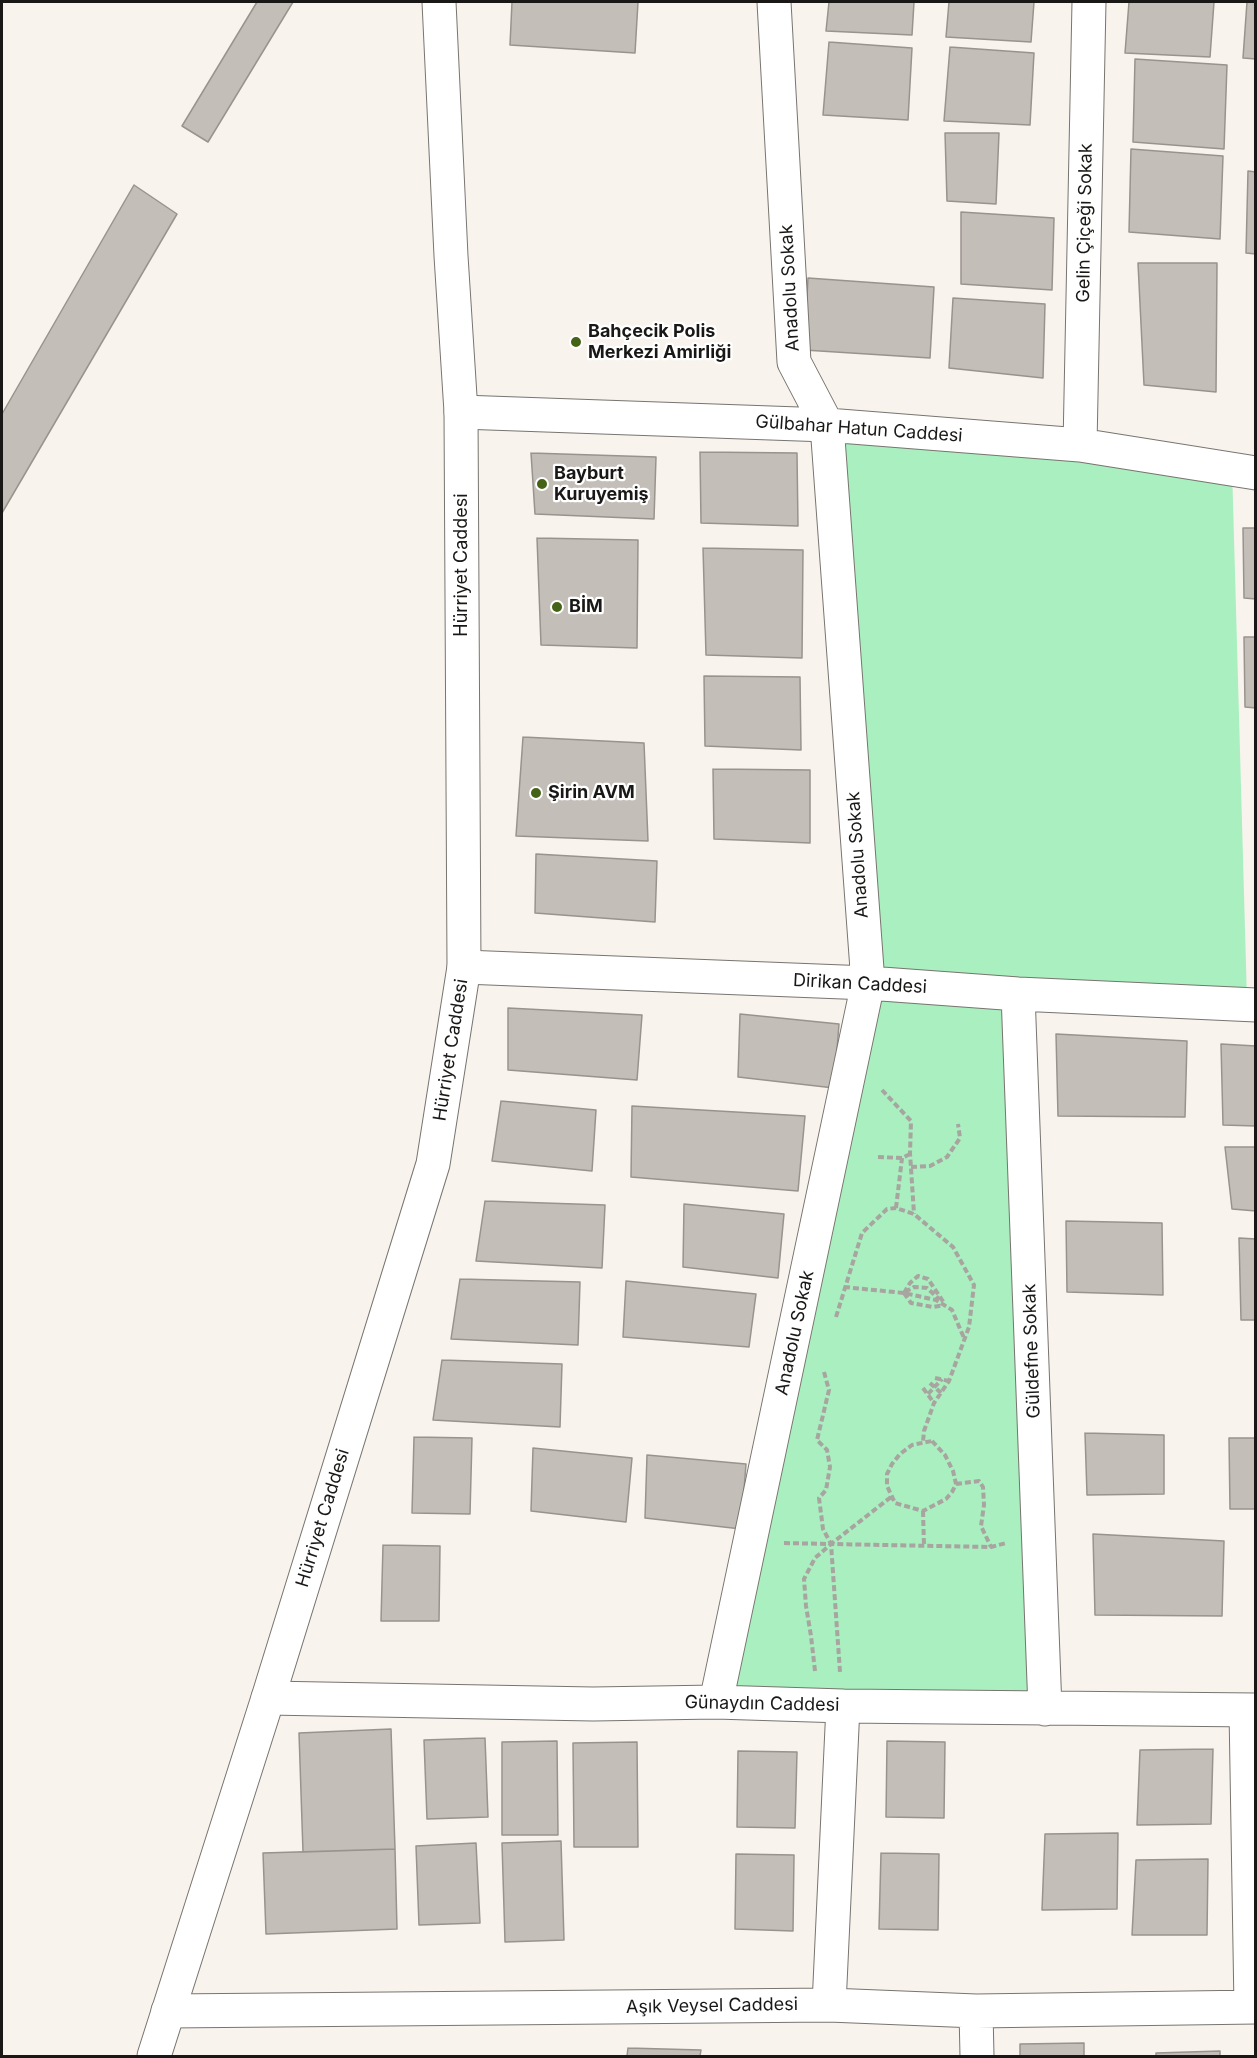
<!DOCTYPE html>
<meta charset="utf-8">
<style>
body{margin:0}
#map{position:relative;width:1257px;height:2058px;overflow:hidden;background:#f8f3ed;font-family:Inter,sans-serif}
canvas{display:block}
.frame{position:absolute;inset:0;border:3px solid #191816;pointer-events:none}
</style>
<div id="map">
<canvas width="1257" height="2058"></canvas>
<div class="frame"></div>
</div>
<script>
const ctx = document.querySelector('canvas').getContext('2d');
ctx.lineJoin = 'round';
function paint(path, color) { ctx.fillStyle = color; ctx.fill(path, 'evenodd'); }
const toPath = rows => new Path2D(rows.map(r => 'M' + r).join(''));
function stroke(path, color, width, dash) { ctx.strokeStyle = color; ctx.lineWidth = width; ctx.lineCap = dash ? 'butt' : 'round'; ctx.setLineDash(dash || []); ctx.stroke(path); }
function label(font, color, halo, rows, align = 'center') {
  ctx.font = font + ' Inter,sans-serif'; ctx.lineWidth = 4.5; ctx.setLineDash([]); ctx.textBaseline = 'middle'; ctx.strokeStyle = halo; ctx.fillStyle = color; for (const [text, x, y, turn = 0] of rows) {
    ctx.save(); ctx.translate(x, y); ctx.rotate((+turn || 0) * Math.PI / 180); ctx.textAlign = isNaN(turn) ? turn : align; if (halo) ctx.strokeText(text, 0, 0); ctx.fillText(text, 0, 0); ctx.restore();
  }
}
paint(toPath([
 [825,427,1232,467,1247,1001,869,981],
 [869,983,1019,995,1045,1709,716,1702]
]), '#a9efbf');
const building = toPath([
 [257,2,293,2,208,142,182,126,257,2],
 [512,2,638,2,635,53,510,45,512,2],
 [829,2,914,2,912,35,826,31,829,2],
 [949,2,1034,2,1031,42,946,37,949,2],
 [1129,2,1214,2,1210,57,1125,53,1129,2],
 [1247,2,1256,2,1256,59,1243,58,1247,2],
 [829,42,912,48,908,120,823,115,829,42],
 [950,47,1034,53,1030,125,944,121,950,47],
 [1135,59,1227,65,1224,149,1133,142,1135,59],
 [945,133,999,133,996,204,947,201,945,133],
 [1131,149,1223,156,1220,239,1129,232,1131,149],
 [1248,171,1256,172,1256,254,1246,253,1248,171],
 [134,185,177,214,2,513,2,414,134,185],
 [961,212,1054,218,1052,290,961,284,961,212],
 [1138,263,1217,263,1216,392,1144,385,1138,263],
 [808,278,934,287,930,358,804,350,808,278],
 [953,298,1045,304,1043,378,949,368,953,298],
 [700,452,797,453,798,526,701,523,700,452],
 [531,453,656,457,654,519,535,514,531,453],
 [1243,528,1256,528,1256,599,1244,598,1243,528],
 [537,538,638,540,637,648,541,645,537,538],
 [703,548,803,550,802,658,706,655,703,548],
 [1244,637,1256,637,1256,708,1245,707,1244,637],
 [704,676,800,677,801,750,705,746,704,676],
 [523,737,644,743,648,841,516,836,523,737],
 [713,769,810,770,810,843,714,839,713,769],
 [536,854,657,861,655,922,535,913,536,854],
 [508,1008,642,1015,637,1080,508,1070,508,1008],
 [740,1014,839,1024,834,1088,738,1077,740,1014],
 [1056,1034,1187,1041,1185,1117,1058,1116,1056,1034],
 [1221,1044,1256,1046,1256,1126,1223,1125,1221,1044],
 [501,1101,596,1110,592,1171,492,1161,501,1101],
 [632,1106,805,1116,798,1191,631,1177,632,1106],
 [1225,1147,1256,1147,1256,1211,1232,1209,1225,1147],
 [485,1201,605,1205,602,1268,476,1261,485,1201],
 [684,1204,784,1214,778,1278,683,1267,684,1204],
 [1066,1221,1162,1223,1163,1295,1067,1292,1066,1221],
 [1239,1238,1256,1239,1256,1320,1241,1320,1239,1238],
 [460,1279,580,1282,578,1345,451,1339,460,1279],
 [626,1281,756,1294,749,1347,623,1337,626,1281],
 [442,1360,562,1364,560,1427,433,1420,442,1360],
 [1085,1433,1164,1435,1164,1494,1087,1495,1085,1433],
 [414,1437,472,1438,470,1514,412,1513,414,1437],
 [1229,1438,1256,1438,1256,1509,1230,1509,1229,1438],
 [533,1448,632,1458,626,1522,531,1511,533,1448],
 [647,1455,746,1464,741,1529,645,1518,647,1455],
 [1093,1534,1224,1541,1222,1616,1095,1615,1093,1534],
 [383,1545,440,1546,439,1621,381,1621,383,1545],
 [391,1729,395,1849,303,1852,299,1733,391,1729],
 [485,1738,488,1817,427,1819,424,1740,485,1738],
 [557,1741,558,1835,502,1835,502,1742,557,1741],
 [887,1741,945,1742,944,1818,886,1817,887,1741],
 [637,1742,638,1847,574,1847,573,1743,637,1742],
 [1213,1749,1211,1824,1137,1825,1140,1750,1213,1749],
 [738,1751,797,1752,795,1828,737,1827,738,1751],
 [1118,1833,1117,1909,1042,1910,1045,1834,1118,1833],
 [561,1841,564,1940,505,1942,502,1843,561,1841],
 [476,1843,480,1923,419,1925,416,1846,476,1843],
 [395,1849,397,1929,266,1934,263,1853,395,1849],
 [881,1853,939,1854,938,1930,879,1929,881,1853],
 [736,1854,794,1855,793,1931,735,1929,736,1854],
 [1208,1859,1207,1935,1132,1935,1136,1860,1208,1859],
 [1084,2043,1084,2056,1020,2056,1020,2044,1084,2043],
 [628,2048,701,2050,700,2056,627,2056,628,2048],
 [1220,2051,1220,2056,1156,2056,1156,2053,1220,2051]
]);
paint(building, '#c4beb9');
stroke(building, '#99938e', 1.5);
const minor = toPath([
 [461,412,827,425,1080,445,1256,473],
 [1080,445,1089,2],
 [464,967,868,983,1018,994,1256,1005],
 [1018,994,1045,1709],
 [268,1698,593,1704,716,1702,843,1706,1256,1710],
 [716,1702,868,983,827,425,794,362,774,2],
 [1246,1710,1251,2007],
 [829,2005,843,1706],
 [168,2011,829,2005,976,2011,1256,2007],
 [976,2011,977,2056]
]);
const tertiary = toPath([
 [154,2056,268,1698,433,1164,464,967,461,412,451,256,439,2]
]);
stroke(minor, '#78746f', 35);
stroke(tertiary, '#78746f', 35);
stroke(toPath([
 [882,1090,911,1121,910,1153,914,1214],
 [878,1157,902,1158,910,1154],
 [911,1167,930,1166,947,1157,960,1138,958,1124],
 [896,1208,902,1158],
 [844,1287,904,1293,936,1300,952,1310,964,1338],
 [905,1292,914,1287,927,1288,939,1299],
 [904,1293,910,1283,918,1276,928,1279,944,1303],
 [904,1293,911,1303,933,1307,945,1305],
 [836,1317,862,1233,887,1209,896,1208,914,1214,953,1247,974,1285,969,1327,949,1381,934,1403,924,1431,923,1442],
 [824,1372,829,1390,817,1440,827,1450,830,1467,826,1490,819,1498,823,1529,831,1544,840,1672],
 [935,1378,949,1381],
 [930,1383,941,1393],
 [923,1388,934,1403],
 [928,1394,942,1379],
 [932,1441,945,1455,953,1471,956,1484,952,1492,946,1499,923,1511,895,1503,887,1486,887,1474,892,1464,900,1454,912,1445,932,1441],
 [956,1484,979,1481,983,1487,984,1505,981,1526,991,1547],
 [923,1511,924,1546],
 [784,1543,831,1544,891,1497],
 [815,1671,811,1636,806,1606,804,1579,815,1558,831,1544,991,1547,1006,1543]
]), '#a8a4a0', 4, [6, 3]);
stroke(minor, '#fff', 33);
stroke(tertiary, '#fff', 33);
for (const [x, y, r, color] of [
 [576,342,6,"#446316"],
 [542,484,6,"#446316"],
 [557,607,6,"#446316"],
 [536,793,6,"#446316"]
]) { const dot = new Path2D(); dot.arc(x, y, r, 0, 2 * Math.PI); ctx.fillStyle = color; ctx.fill(dot); stroke(dot, '#fff', 2); }
label('18px', '#191816', '#fff', [
 ["Gelin Çiçeği Sokak",1085,223,-89],
 ["Anadolu Sokak",790,288,-93],
 ["Gülbahar Hatun Caddesi",859,429,4],
 ["Hürriyet Caddesi",462,565,-90],
 ["Anadolu Sokak",858,855,-94],
 ["Dirikan Caddesi",860,984,3],
 ["Hürriyet Caddesi",451,1050,-81],
 ["Anadolu Sokak",795,1333,-78],
 ["Güldefne Sokak",1032,1351,-92],
 ["Hürriyet Caddesi",323,1518,-73],
 ["Günaydın Caddesi",762,1704,1],
 ["Aşık Veysel Caddesi",712,2006,-1]
]);
label('bold 18px', '#191816', '#fff', [
 ["Bahçecik Polis",588,332],
 ["Merkezi Amirliği",588,353],
 ["Bayburt",554,474],
 ["Kuruyemiş",554,495],
 ["BİM",569,607],
 ["Şirin AVM",548,793]
], 'left');
</script>
